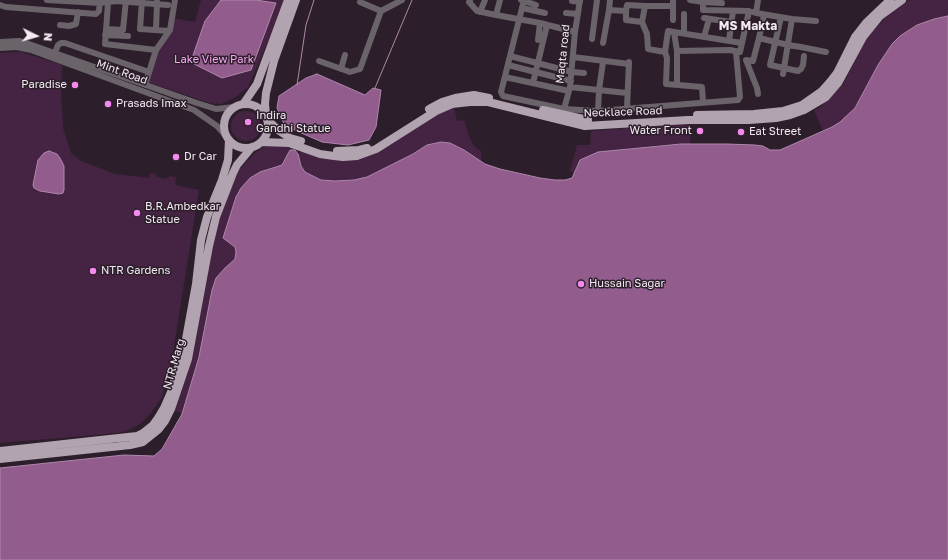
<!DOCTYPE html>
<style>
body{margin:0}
#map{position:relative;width:948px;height:560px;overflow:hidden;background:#2c1f2b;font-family:"Golos Text",sans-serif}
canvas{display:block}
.north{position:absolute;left:16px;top:16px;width:40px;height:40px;-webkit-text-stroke:3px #2c1f2b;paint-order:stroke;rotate:95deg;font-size:11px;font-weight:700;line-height:16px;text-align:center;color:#f3eaf2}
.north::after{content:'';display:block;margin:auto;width:14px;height:18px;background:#f3eaf2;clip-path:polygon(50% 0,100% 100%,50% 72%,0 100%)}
</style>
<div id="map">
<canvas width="948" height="560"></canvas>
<div class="north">N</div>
</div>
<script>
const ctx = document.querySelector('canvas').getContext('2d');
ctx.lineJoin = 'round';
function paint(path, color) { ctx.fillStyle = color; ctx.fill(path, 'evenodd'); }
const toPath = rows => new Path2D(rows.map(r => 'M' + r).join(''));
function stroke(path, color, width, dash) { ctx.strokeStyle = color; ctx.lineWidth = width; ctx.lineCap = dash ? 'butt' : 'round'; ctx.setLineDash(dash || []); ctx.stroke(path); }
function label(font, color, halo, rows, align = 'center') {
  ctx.font = font + ' "Golos Text",sans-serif'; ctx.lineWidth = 3; ctx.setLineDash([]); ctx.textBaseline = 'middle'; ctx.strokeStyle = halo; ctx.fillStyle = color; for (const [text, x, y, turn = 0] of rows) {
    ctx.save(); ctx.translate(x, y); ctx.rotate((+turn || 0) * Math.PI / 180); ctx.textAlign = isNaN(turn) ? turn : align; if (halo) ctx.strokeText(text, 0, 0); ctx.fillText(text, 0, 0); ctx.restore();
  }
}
paint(toPath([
 [201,0,286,0,248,87,234,98,221,104,210,103,144,81,168,32,171,18,195,22],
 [909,0,948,0,948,16,934,19,917,25,900,36,892,44,878,65,855,108,840,122,823,131,814,110,819,108,843,84,864,43,872,32,890,13],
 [21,52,62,65,61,91,63,128,71,153,81,161,115,174,149,178,150,173,155,174,157,177,166,179,170,176,176,177,175,185,199,190,173,352,167,379,162,397,151,413,140,424,131,429,118,433,0,443,0,53],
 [454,107,457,121,464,120,470,139,475,147,481,151,481,161,464,150,450,143,441,142,427,145,413,154,367,177,354,180,335,181,321,180,305,172,301,166,298,154,302,151,346,160,359,160,377,152,432,117],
 '231 126a15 15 0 1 1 30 0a15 15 0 1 1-30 0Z',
 [691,123,690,144,661,145,611,151,577,164,574,173,570,171,577,145,590,145,591,131],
 [268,146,281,146,288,147,290,150,282,165,260,172,250,178,241,188,229,242,235,247,236,256,235,260,225,268,216,278,199,357,182,414,174,410,194,349,212,245,218,222,233,181,238,171,255,153,262,148]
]), '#452443');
const water = toPath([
 [221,0,256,0,276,3,251,70,222,78,194,64,191,61,205,21,221,0],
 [948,16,948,560,0,560,0,468,124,455,154,456,162,449,182,414,199,357,212,290,216,278,225,268,235,259,236,252,235,247,223,238,236,197,241,188,250,178,260,172,282,165,290,150,295,150,298,154,301,166,305,172,321,180,335,181,354,180,367,177,413,154,427,145,441,142,450,143,464,150,485,164,500,169,540,178,555,180,565,180,572,178,580,160,598,152,681,144,727,144,755,145,763,146,770,150,780,150,832,127,840,122,855,108,878,65,892,44,900,36,917,25,934,19,948,16],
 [317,74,365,95,373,88,381,90,376,127,369,140,348,145,322,142,290,128,284,124,277,108,279,96,306,78,317,74],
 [49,151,57,154,60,158,64,166,64,190,63,193,59,194,40,191,34,188,33,185,38,160,44,153,49,151]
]);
paint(water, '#925c8d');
stroke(water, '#af87ab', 1);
stroke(toPath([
 [297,85,306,25,314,0],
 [375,88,412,0]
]), '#af87ab', 1);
stroke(toPath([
 [47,0,100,3,116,1,168,5],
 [142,0,140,29,169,31],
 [470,0,469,2,477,11,496,15,500,0],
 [521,0,536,5],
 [524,0,501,92,503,96,564,109,598,111,738,100,740,97,736,52],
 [610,0,609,10,626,11,627,5,645,6,673,6],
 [690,0,703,2,703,10,749,11,742,43],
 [572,1,580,2],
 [360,2,381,11,402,0],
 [703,2,722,3],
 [108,3,105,44,156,50],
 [0,5,6,7,96,14,99,11,100,0],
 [522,8,545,13],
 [626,11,626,20,642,22,645,6],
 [480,12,485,0],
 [753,12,756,13,758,0],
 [566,13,578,14],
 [756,13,792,19,816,21],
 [496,15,540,23,575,32],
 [781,17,770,65,798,71,801,69,803,65,804,56],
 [704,18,731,22],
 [673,20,673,0],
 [642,22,647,34,648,49,665,52,667,58,666,84,702,87,703,102],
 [60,25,69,26,76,24,78,12],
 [106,29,123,30,126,0],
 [156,30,157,2],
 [674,32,742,43,740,52,730,50,677,51],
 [684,33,684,14],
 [105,35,128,36],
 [704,37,709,19],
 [759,38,764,15],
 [592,39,597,0],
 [538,40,540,23],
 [729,41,733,11],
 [0,42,19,41,26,43,197,103,216,109,234,107],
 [603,43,609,10],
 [0,48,17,47,31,50,194,110,217,126,227,137],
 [665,52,668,31,674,32,677,51,677,85],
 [55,53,58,45,61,43,65,43,149,72],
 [510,56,572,72,584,73],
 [573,57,629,64],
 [319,61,350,72,360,69,381,11],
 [508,65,571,81],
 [341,69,345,55],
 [783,74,792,19],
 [505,77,569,91],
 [533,83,547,25],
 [145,85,156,50,170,30,175,0],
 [570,87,627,93],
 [758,94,757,88,746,60,753,61,759,38,788,45,801,47,826,52],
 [627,108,629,62],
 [564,109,570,87,575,32,580,0],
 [598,111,599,90,603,62]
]), '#6a646a', 6);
stroke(toPath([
 [244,103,257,84,288,0],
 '224 126a22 22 0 1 1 44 0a22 22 0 1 1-44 0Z',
 [429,109,442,102,455,98,474,95,489,98],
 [543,110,588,120],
 [266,115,265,104,266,93,274,61,296,0],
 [697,115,754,114,783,111,802,105,822,91,830,82,837,73,855,37,866,23,890,0],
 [267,119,278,130,290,138,301,141],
 [262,142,289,143,320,154,334,156,343,157,357,156,376,149,436,111,452,104,470,102,488,102,585,126,688,120,749,120,776,118,790,115,804,110,826,97,838,83,863,37,880,16,902,0],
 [337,151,359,150,367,148],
 [0,451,137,436,143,433,153,425,158,418,164,408,171,392,186,339,196,284,201,240,207,217,222,180,228,160,229,140],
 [0,459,130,445,143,442,158,430,165,421,171,409,188,359,209,246,216,217,233,173,237,165,252,147]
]), '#b1a3af', 8);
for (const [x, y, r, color] of [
 [75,85,4,"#f589ee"],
 [108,104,4,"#f589ee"],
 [248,122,4,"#f589ee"],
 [700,131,4,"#f589ee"],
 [741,132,4,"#f589ee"],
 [176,157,4,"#f589ee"],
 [137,213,4,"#f589ee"],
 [93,271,4,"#f589ee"],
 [581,284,4,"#f589ee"]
]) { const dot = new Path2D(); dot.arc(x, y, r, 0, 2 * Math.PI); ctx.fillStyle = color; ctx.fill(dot); stroke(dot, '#2c1f2b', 1.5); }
label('11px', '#f3eaf2', '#2c1f2b', [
 ["Maqta road",563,54,-84],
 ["Mint Road",122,72,20],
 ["Necklace Road",623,112,-2],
 ["NTR Marg",174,364,-74]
]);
label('11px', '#f6a9ef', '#2c1f2b', [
 ["Lake View Park",214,60]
]);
label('11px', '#f3eaf2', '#2c1f2b', [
 ["Paradise",67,85,"right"],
 ["Prasads Imax",116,104],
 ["Indira",256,116],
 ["Gandhi Statue",256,129],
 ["Water Front",692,131,"right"],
 ["Eat Street",749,132],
 ["Dr Car",184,157],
 ["B.R.Ambedkar",145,207],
 ["Statue",145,220],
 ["NTR Gardens",101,271],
 ["Hussain Sagar",589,284]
], 'left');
label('bold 12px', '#f3eaf2', '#2c1f2b', [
 ["MS Makta",748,26]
]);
</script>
